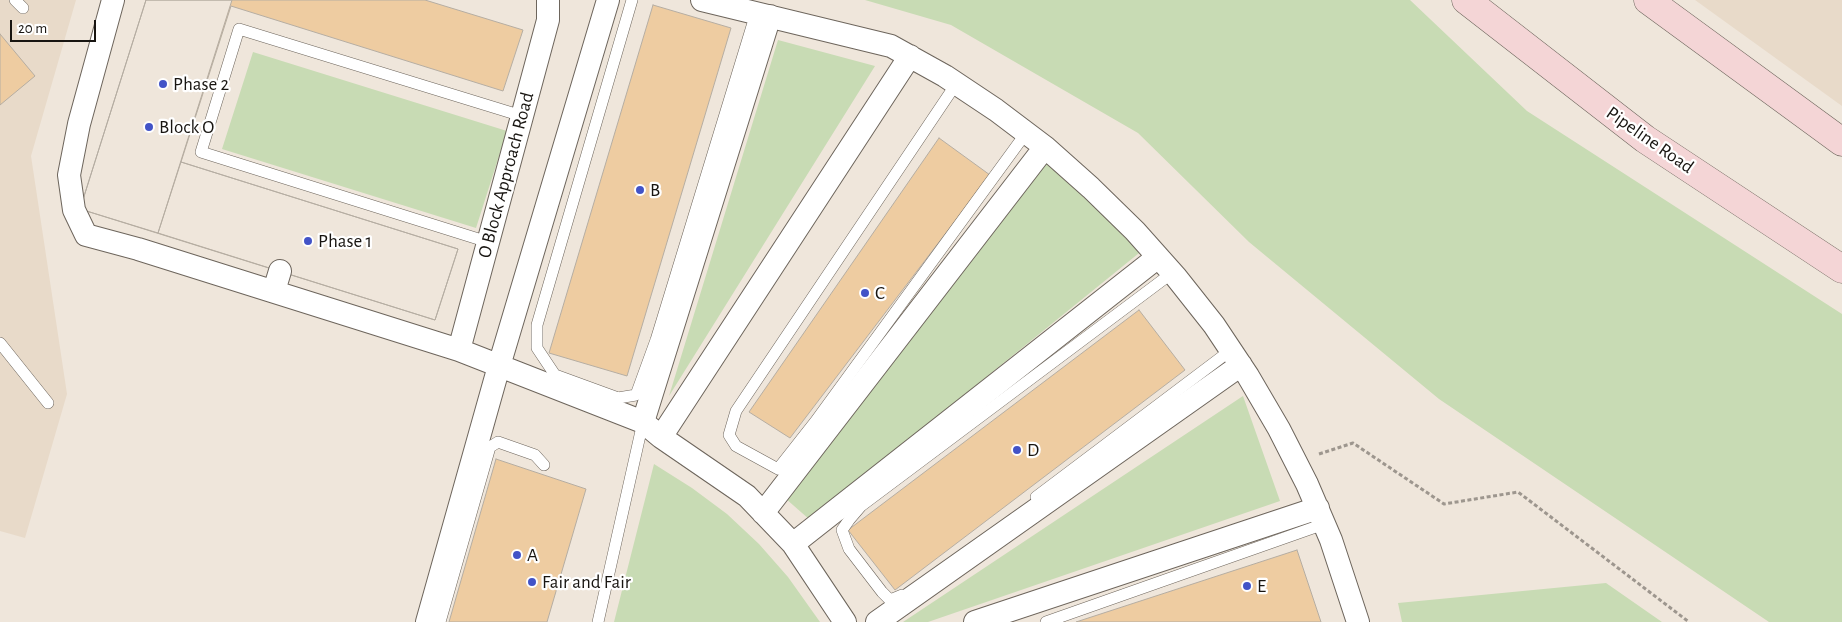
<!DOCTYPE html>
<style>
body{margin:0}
#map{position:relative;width:1842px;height:622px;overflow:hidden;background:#efe6db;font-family:"Alegreya Sans",sans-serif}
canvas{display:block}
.scale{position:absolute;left:10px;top:20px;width:86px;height:22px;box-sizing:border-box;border:2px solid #181511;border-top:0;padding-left:6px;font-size:15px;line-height:18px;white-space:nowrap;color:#181511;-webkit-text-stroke:4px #fff;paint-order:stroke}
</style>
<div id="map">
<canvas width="1842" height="622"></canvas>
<div class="scale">20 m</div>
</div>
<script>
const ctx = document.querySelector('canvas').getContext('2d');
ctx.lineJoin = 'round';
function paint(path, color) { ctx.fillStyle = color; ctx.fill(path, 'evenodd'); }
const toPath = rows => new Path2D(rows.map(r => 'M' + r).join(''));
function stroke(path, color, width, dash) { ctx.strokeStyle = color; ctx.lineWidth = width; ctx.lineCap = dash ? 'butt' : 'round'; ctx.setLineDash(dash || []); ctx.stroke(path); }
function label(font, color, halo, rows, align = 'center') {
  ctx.font = font + ' "Alegreya Sans",sans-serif'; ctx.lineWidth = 4.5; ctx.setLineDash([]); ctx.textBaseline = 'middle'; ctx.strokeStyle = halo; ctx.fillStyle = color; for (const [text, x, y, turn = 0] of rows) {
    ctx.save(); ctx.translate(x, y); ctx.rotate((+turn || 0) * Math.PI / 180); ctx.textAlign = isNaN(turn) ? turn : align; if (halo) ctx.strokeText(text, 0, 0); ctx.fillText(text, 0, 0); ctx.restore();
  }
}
paint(toPath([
 [0,0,76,0,31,156,67,394,25,538,0,531],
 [1695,0,1842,0,1842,106]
]), '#e8dac9');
paint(toPath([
 [865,0,1410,0,1527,111,1842,314,1842,622,1769,622,1439,399,1249,242,1138,133,951,25],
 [778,40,875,66,669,396],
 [253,52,507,131,476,228,222,149],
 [1047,160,1144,249,810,520,785,498],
 [1243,396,1280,501,928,622,903,622],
 [654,464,692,488,727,514,759,544,788,577,820,622,614,622],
 [1606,583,1662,622,1402,622,1398,603]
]), '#c8dbb4');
const building = toPath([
 [146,0,425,0,523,30,503,91,231,6,181,162,458,249,435,320,80,209,146,0],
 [146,0,232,0,158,233,80,209,146,0],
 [653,5,731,28,627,376,549,353,653,5],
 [0,34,35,76,0,105,0,34],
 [939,138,990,175,790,438,749,412,939,138],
 [181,162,458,249,435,320,158,233,181,162],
 [1139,310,1185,370,895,590,848,530,1139,310],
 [496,459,586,489,547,622,449,622,496,459],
 [1297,550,1321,622,1076,622,1297,550]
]);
paint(building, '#eecca1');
stroke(building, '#b5ada2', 1);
const lane = toPath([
 [15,0,23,8],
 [632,0,537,325,537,348,555,375,618,398,636,395,656,340,756,13],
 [956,84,736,411,729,435,736,446,778,469,815,422,1026,133],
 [488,242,201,152,239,29,522,116],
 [0,343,48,403],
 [1036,497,1231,350],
 [902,595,890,600,882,592,849,549,842,530,849,520,861,506,1172,273],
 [440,622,490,447,498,442,535,455,544,465],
 [598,622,643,422],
 [1046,622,1324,524]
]);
const street = toPath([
 [113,0,79,124,69,175,74,210,86,235,138,249,459,350,643,422,661,437,747,496,793,544,845,622],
 [702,0,891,46,945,76,996,110,1045,147,1091,188,1135,231,1176,277,1214,325,1248,376,1279,429,1307,484,1331,540,1358,622],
 [274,291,280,271],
 [459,350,548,20,548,0],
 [643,422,770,16],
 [661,437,910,56],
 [763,513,1045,147],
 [793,544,1158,257],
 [427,622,499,366,608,0],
 [877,622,1241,365],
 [975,622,1318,508]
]);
const secondary = toPath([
 [1466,0,1645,139,1842,269],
 [1648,0,1842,142]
]);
stroke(lane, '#6d655c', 12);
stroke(street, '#6d655c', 24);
stroke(secondary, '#6d655c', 29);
stroke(toPath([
 [1319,454,1353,443,1444,504,1518,492,1689,622]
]), '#9d968e', 3, [4, 2.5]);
stroke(lane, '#fff', 11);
stroke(street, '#fff', 22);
stroke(secondary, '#f4d5d6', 28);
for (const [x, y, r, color] of [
 [163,84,5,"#4253c7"],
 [149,127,5,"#4253c7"],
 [640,190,5,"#4253c7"],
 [308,241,5,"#4253c7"],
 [865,293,5,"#4253c7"],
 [1017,450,5,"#4253c7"],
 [517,555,5,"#4253c7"],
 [532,582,5,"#4253c7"],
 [1247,586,5,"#4253c7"]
]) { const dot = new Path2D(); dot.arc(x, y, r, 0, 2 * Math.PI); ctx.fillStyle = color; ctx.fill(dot); stroke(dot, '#fff', 2); }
label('19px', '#181511', '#fff', [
 ["Phase 2",173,84],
 ["Block O",159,127],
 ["B",650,190],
 ["Phase 1",318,241],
 ["C",875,293],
 ["D",1027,450],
 ["A",527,555],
 ["Fair and Fair",542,582],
 ["E",1257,586]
], 'left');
label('19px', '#181511', '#fff', [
 ["Pipeline Road",1650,140,35],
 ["O Block Approach Road",506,175,-75]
]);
</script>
